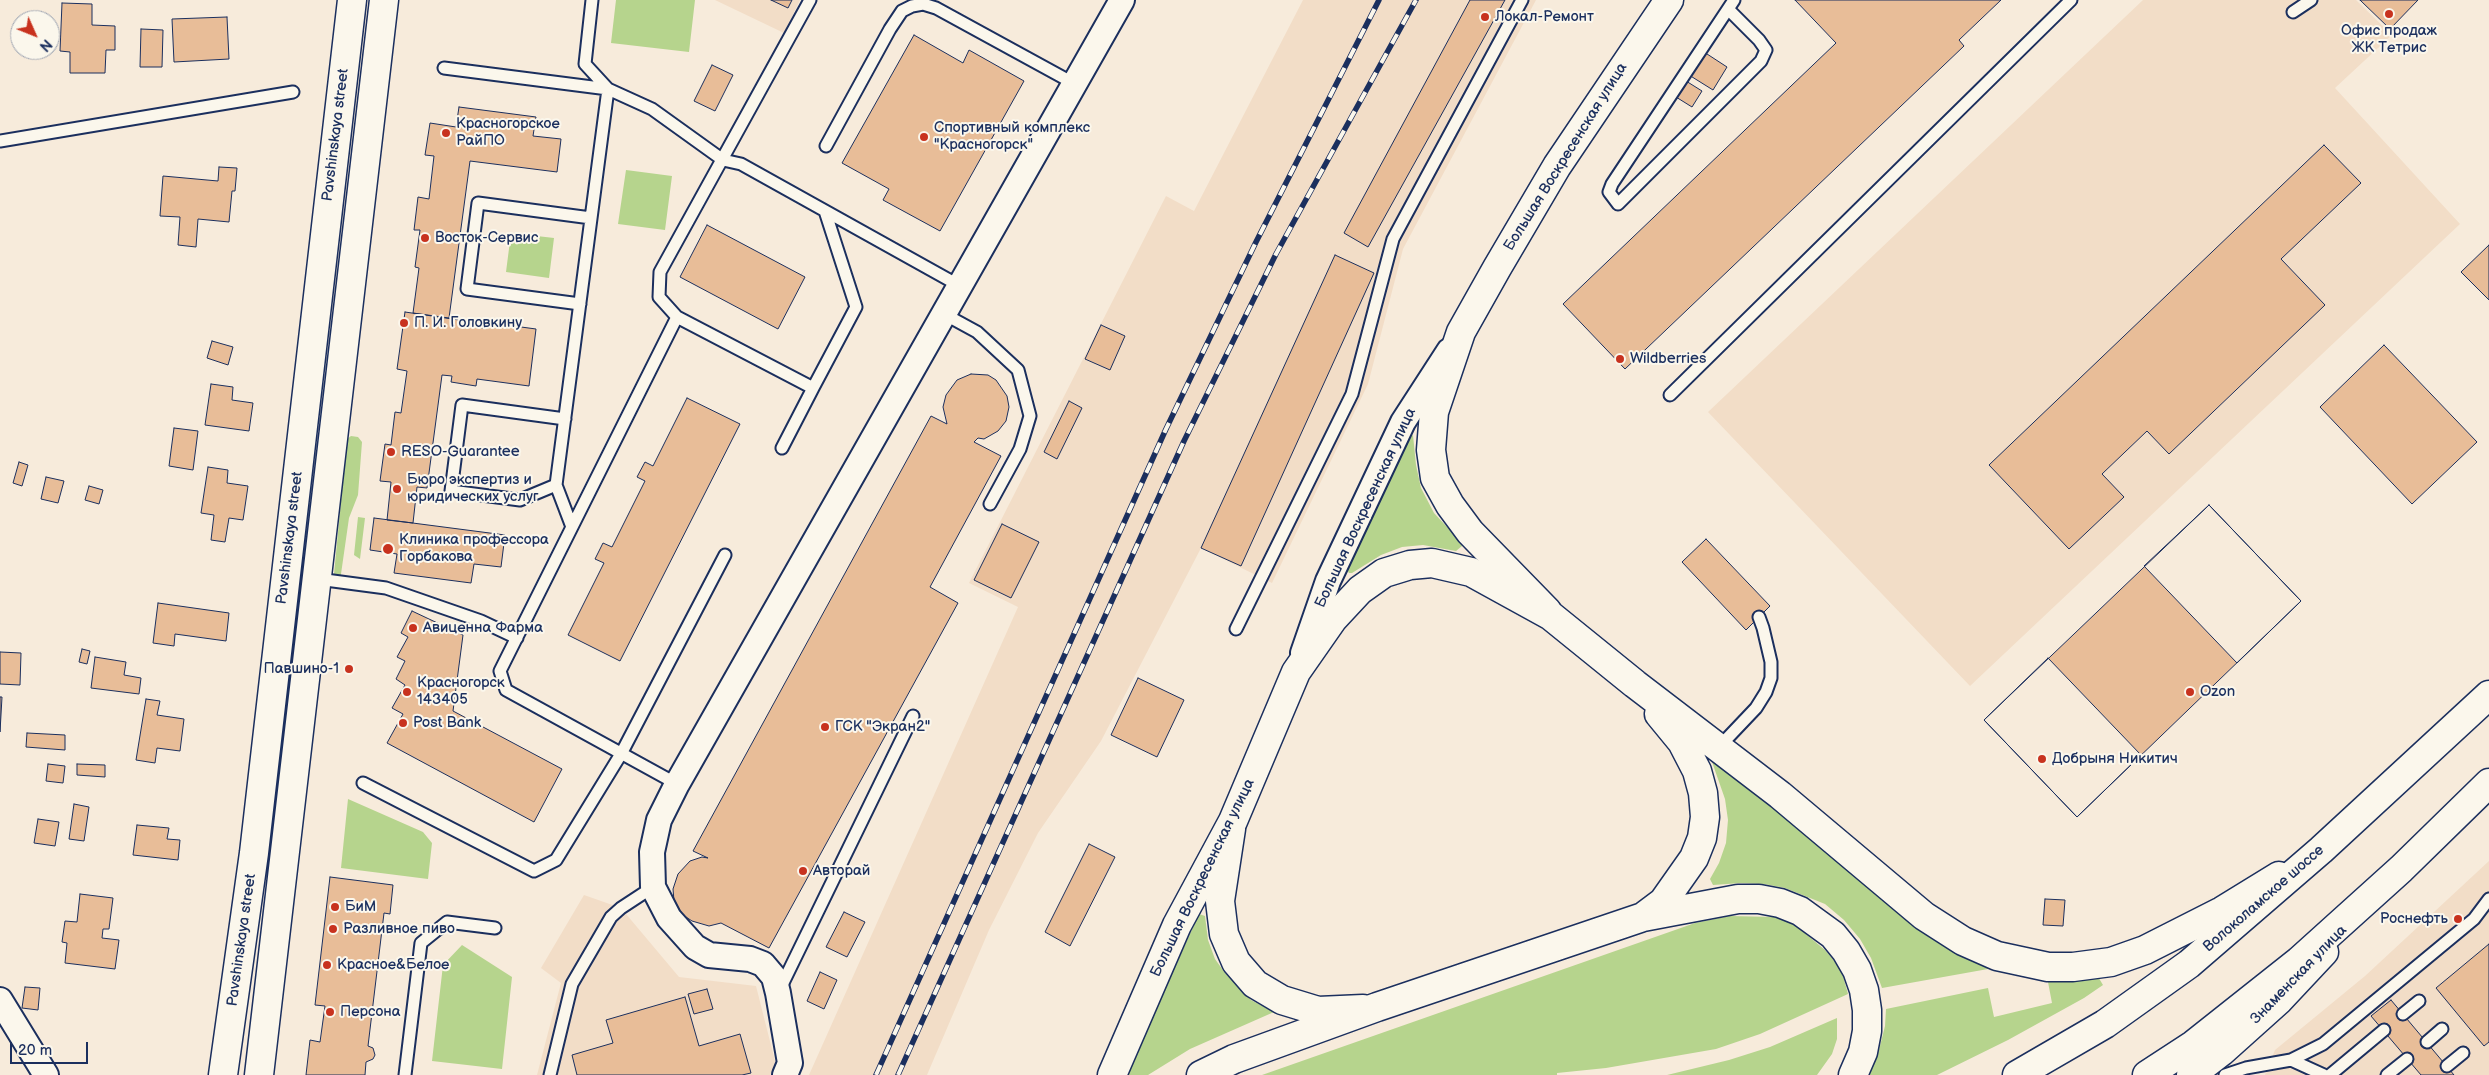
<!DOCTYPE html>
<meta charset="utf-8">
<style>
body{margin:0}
#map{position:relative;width:2489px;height:1075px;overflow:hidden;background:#f7ebdb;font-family:"Balsamiq Sans",sans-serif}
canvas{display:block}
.north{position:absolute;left:10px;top:10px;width:50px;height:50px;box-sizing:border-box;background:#fbf7ec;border:1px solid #a1a7b3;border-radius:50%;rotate:134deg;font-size:14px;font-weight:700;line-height:20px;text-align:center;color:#1b2f5e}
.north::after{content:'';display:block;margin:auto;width:18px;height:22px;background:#c8321e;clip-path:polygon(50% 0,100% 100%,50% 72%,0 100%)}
.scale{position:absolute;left:10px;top:1042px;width:78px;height:22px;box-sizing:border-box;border:2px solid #1b2f5e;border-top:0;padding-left:6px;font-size:15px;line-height:18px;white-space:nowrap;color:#1b2f5e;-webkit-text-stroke:4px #fbf7ec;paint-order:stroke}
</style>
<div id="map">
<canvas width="2489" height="1075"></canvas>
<div class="north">N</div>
<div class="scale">20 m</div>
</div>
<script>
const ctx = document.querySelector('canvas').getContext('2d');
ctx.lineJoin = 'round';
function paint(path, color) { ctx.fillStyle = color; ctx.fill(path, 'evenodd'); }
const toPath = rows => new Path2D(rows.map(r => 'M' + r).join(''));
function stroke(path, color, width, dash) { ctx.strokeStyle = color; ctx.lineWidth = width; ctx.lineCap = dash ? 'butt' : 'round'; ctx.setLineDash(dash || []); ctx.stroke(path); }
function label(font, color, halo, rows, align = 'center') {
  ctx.font = font + ' "Balsamiq Sans",sans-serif'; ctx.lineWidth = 4; ctx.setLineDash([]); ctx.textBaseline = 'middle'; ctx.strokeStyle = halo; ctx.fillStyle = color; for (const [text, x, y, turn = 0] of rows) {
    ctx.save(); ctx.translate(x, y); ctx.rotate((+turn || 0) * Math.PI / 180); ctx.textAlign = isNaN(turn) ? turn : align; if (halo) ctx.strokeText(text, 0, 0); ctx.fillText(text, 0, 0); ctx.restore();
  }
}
paint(toPath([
 [715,0,800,0,784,33],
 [1303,0,1536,0,1403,249,1368,384,1272,583,1201,548,1101,741,1038,833,989,930,927,1075,809,1075,1018,607,969,583,1166,196,1194,211],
 [2143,0,2356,0,2392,35,2335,88,2460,224,1970,686,1708,412],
 [2489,861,2489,1075,2265,1075,2275,1050,2365,976],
 [584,895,621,908,679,977,756,986,776,1065,770,1075,537,1075,561,983,541,968]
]), '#f2ddc7');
paint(toPath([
 [616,0,695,0,689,52,611,43],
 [626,170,672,176,665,230,618,224],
 [511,233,554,238,549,278,506,272],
 [1413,435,1416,465,1421,488,1434,513,1461,542,1462,546,1456,551,1423,545,1402,547,1381,555,1352,573,1349,573,1347,570,1410,437],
 [351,436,358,437,362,442,358,495,349,518,340,581,334,574,347,439],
 [358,517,365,518,360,559,354,555],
 [1711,759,1988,965,1988,969,1882,988,1871,958,1860,939,1844,920,1825,904,1785,888,1764,884,1741,883,1713,885,1710,879,1719,863,1726,843,1728,820,1725,799],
 [348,799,423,832,432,843,428,879,341,868],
 [1199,914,1205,916,1208,940,1215,959,1225,973,1251,1000,1274,1012,1190,1049,1148,1075,1126,1075],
 [1730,916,1775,917,1795,925,1825,950,1836,963,1843,976,1848,994,1760,1034,1716,1049,1606,1068,1557,1073,1557,1075,1262,1075,1695,923],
 [462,945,512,977,502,1069,432,1061,443,965],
 [2097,975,2103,985,2084,998,2008,1040,1937,1075,1869,1075,1879,1050,1885,1026,1886,1009,1988,988,1994,1017,2052,1003,2048,982],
 [1837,1018,1837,1039,1832,1054,1817,1075,1667,1075,1729,1060,1770,1047]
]), '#b6d48d');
const building = toPath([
 [771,0,792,0,788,8,771,0],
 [1470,0,1505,0,1368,247,1344,233,1470,0],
 [1795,0,2001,0,1959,40,1964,46,1625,369,1563,304,1836,43,1795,0],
 [2360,0,2418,0,2390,29,2360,0],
 [62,3,92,4,92,25,115,26,115,50,106,50,105,73,70,73,70,52,60,51,62,3],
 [227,17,229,59,174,62,172,19,227,17],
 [141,29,163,30,162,67,140,67,141,29],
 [914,35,963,63,969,50,1024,81,940,231,883,200,889,189,842,163,914,35],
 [1704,52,1727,67,1713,90,1689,75,1704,52],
 [712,65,733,75,715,111,694,101,712,65],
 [1686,81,1702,91,1692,107,1676,97,1686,81],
 [459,107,536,117,533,136,561,139,557,172,470,161,449,318,413,313,419,268,415,267,420,230,414,230,418,197,429,199,434,156,425,155,430,123,456,127,459,107],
 [2324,145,2361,183,2281,259,2325,305,2169,454,2147,431,2102,474,2124,497,2069,549,1989,465,2324,145],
 [219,167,237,168,235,191,232,191,229,222,198,219,196,247,178,245,180,217,160,216,163,176,218,181,219,167],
 [707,225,805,277,778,329,680,277,707,225],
 [2489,245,2489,300,2461,272,2489,245],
 [1335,255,1374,273,1241,566,1201,548,1335,255],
 [405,312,459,320,459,325,484,328,484,322,536,329,529,386,477,379,476,386,451,382,452,376,442,375,427,488,417,487,413,523,387,520,391,482,380,481,385,444,391,445,395,412,401,413,407,371,397,369,405,312],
 [1101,325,1125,336,1110,370,1085,359,1101,325],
 [212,341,233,347,228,365,207,358,212,341],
 [2384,345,2477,442,2412,504,2320,407,2384,345],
 [971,374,988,375,996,380,1007,396,1009,407,1006,421,998,431,984,439,978,438,974,442,1001,456,930,587,958,603,769,948,721,923,709,926,692,921,683,915,674,901,673,889,678,874,690,861,702,857,708,858,693,851,931,416,947,424,943,407,946,395,957,380,971,374],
 [211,384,233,387,232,400,253,403,249,431,205,425,211,384],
 [687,398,740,424,620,661,568,635,604,563,595,559,603,543,612,547,645,481,637,477,645,462,653,466,687,398],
 [1069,401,1082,408,1057,459,1044,452,1069,401],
 [174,428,198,431,193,470,169,466,174,428],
 [19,462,28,465,22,486,13,483,19,462],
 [208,467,228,470,227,483,248,486,243,520,229,518,225,542,211,540,214,515,201,513,208,467],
 [46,477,64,481,58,503,41,499,46,477],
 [89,486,103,490,99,504,85,500,89,486],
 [2209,505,2301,601,2237,663,2144,566,2209,505],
 [2209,505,2301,601,2077,817,1984,720,2209,505],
 [374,518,505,535,501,567,474,564,471,583,394,573,397,554,370,550,374,518],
 [1002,524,1039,542,1011,598,974,580,1002,524],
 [1706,539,1770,606,1746,630,1682,562,1706,539],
 [158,603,229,613,226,641,175,634,174,646,153,643,158,603],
 [412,611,463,635,453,711,562,769,534,822,387,743,403,714,392,708,405,685,396,679,405,661,397,657,408,637,401,633,412,611],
 [82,649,90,651,87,664,79,662,82,649],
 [0,652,21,653,20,685,0,684,0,652],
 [95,657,126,662,124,675,141,678,139,694,91,688,95,657],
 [2048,658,2141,755,2077,817,1984,720,2048,658],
 [1138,678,1184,700,1157,757,1111,735,1138,678],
 [0,697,2,697,0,732,0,697],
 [146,699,160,701,157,715,184,719,180,751,157,748,155,763,136,760,146,699],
 [27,733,65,735,65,750,26,747,27,733],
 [48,764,65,766,63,783,46,781,48,764],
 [77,764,105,765,105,777,77,775,77,764],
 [74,804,89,807,84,841,69,839,74,804],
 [38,819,59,822,55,846,34,843,38,819],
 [137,825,169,828,167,839,180,840,178,860,133,855,137,825],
 [1089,844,1115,857,1070,946,1045,932,1089,844],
 [330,877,393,885,390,914,384,913,368,1046,373,1048,375,1055,373,1059,366,1062,365,1075,306,1075,310,1040,320,1042,325,1006,315,1005,330,877],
 [80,894,113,898,109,929,103,929,102,938,119,940,115,969,65,963,67,943,62,942,65,921,77,922,80,894],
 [2045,899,2065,900,2063,926,2043,925,2045,899],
 [844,912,865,922,847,957,826,947,844,912],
 [2489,944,2489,1042,2484,1046,2436,988,2489,944],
 [820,972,837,980,824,1009,807,1001,820,972],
 [25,987,40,988,38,1010,22,1008,25,987],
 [707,989,713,1009,694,1014,688,994,707,989],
 [685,997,699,1046,740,1034,751,1073,742,1075,577,1075,572,1055,613,1043,606,1020,685,997],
 [2391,1000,2454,1075,2421,1075,2371,1016,2391,1000]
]);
paint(building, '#e8bd98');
stroke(building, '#1b2f5e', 1);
const service = toPath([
 [592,0,585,64,608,89,652,109,723,160,741,164,960,286],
 [1729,10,1759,40,1766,50,1761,61,1618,204,1609,192,1612,184,1734,0],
 [2293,12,2311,0],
 [444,68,608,89,556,485,572,527],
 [0,141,293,92],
 [826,146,890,29,902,11,912,6,923,4,936,8,1075,84],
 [580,304,467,289,478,203,591,218],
 [944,314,977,332,1018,370,1030,416,1020,449,990,504],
 [813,388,856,307,825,211],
 [1670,395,2071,0],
 [782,448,813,388,677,317,659,297,660,272,810,0],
 [556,485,520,500,451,491,462,405,565,419],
 [318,579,386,588,481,621,517,638],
 [1236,629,1352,394,1393,239,1522,0],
 [1719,747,1756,708,1766,692,1771,678,1771,662,1763,628,1759,617],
 [363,783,534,871,556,860,621,754,725,555],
 [677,784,506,690,500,671,677,317],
 [779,991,913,716],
 [2403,1014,2419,1001],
 [2427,1042,2442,1029],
 [2291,1060,2324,1075],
 [2447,1066,2463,1053],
 [405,1075,421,943,447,922,495,928],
 [550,1075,572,984,611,917,621,908,653,887],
 [2225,1075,2246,1068,2291,1060,2323,1044,2474,919,2489,899],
 [2330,1075,2384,1030],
 [2387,1075,2407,1059]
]);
const minor = toPath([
 [1303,653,1328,581,1403,422,1449,351],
 [0,1000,46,1075],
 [785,1075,790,1063,778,993,774,977,763,964,750,959,709,955,695,947,669,918,653,887,652,852,659,820,677,784,1122,0]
]);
const tertiary = toPath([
 [1547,611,1470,532,1450,505,1435,478,1431,450,1434,412,1461,332,1497,268,1557,166,1669,0],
 [1231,829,1220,901,1224,934,1236,962,1255,984,1282,1000,1318,1011,1363,1009]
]);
const secondary = toPath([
 [1643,917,1663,902,1694,858,1702,838,1705,817,1703,793,1697,771,1682,742,1659,714],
 [1112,1075,1177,925,1233,821,1296,672,1333,619,1360,590,1384,573,1410,565,1432,563,1471,572,1551,616,1635,684,1780,795,1924,916,1963,941,1997,956,2048,967,2073,967,2111,962,2145,950,2222,911,2279,876],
 [1201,1075,1234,1059,1377,1007,1643,917,1738,899,1759,899,1780,903,1800,911,1833,935,1846,951,1857,970,1864,990,1867,1010,1867,1031,1863,1052,1853,1075],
 [2191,1075,2221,1052,2279,1000,2324,952]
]);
const primary = toPath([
 [223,1075,254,853,352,0],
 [259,1075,384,0],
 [2017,1075,2105,1024,2189,964,2321,850,2489,695],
 [2147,1075,2193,1045,2299,961,2401,869,2489,783]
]);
stroke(service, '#1b2f5e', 15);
stroke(minor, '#1b2f5e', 28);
stroke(tertiary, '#1b2f5e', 31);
stroke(secondary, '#1b2f5e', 31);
stroke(primary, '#1b2f5e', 31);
stroke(service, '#fbf7ec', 11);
stroke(minor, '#fbf7ec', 24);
stroke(tertiary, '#fbf7ec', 28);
stroke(secondary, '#fbf7ec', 28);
stroke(primary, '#fbf7ec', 28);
const rail = toPath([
 [876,1075,1166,429,1256,242,1379,0],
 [898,1075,1184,441,1276,254,1416,0]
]);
stroke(rail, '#1b2f5e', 5.5);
stroke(rail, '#fbf7ec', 4, [11]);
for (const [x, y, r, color] of [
 [2389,14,5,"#c8321e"],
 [1485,17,5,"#c8321e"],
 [446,133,5,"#c8321e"],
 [924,137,5,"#c8321e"],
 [425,238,5,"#c8321e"],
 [404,323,5,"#c8321e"],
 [1620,359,5,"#c8321e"],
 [391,452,5,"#c8321e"],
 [397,489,5,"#c8321e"],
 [388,549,6,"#c8321e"],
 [413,628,5,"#c8321e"],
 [349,669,5,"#c8321e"],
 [407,692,5,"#c8321e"],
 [2190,692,5,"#c8321e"],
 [403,723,5,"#c8321e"],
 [825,727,5,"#c8321e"],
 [2042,759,5,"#c8321e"],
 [803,871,5,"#c8321e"],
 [335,907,5,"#c8321e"],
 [2458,919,5,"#c8321e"],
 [333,929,5,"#c8321e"],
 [327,965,5,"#c8321e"],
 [330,1012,5,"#c8321e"]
]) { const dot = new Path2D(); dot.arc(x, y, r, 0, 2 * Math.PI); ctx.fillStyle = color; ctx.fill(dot); stroke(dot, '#fbf7ec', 2); }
label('15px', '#1b2f5e', '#fbf7ec', [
 ["Локал-Ремонт",1495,17],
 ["Офис продаж",2389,31,"center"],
 ["ЖК Тетрис",2389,48,"center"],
 ["Красногорское",456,124],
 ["РайПО",456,141],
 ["Спортивный комплекс",934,128],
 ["\"Красногорск\"",934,145],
 ["Восток-Сервис",435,238],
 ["П. И. Головкину",414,323],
 ["Wildberries",1630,359],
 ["RESO-Guarantee",401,452],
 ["Бюро экспертиз и",407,480],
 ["юридических услуг",407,497],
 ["Клиника профессора",399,540],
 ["Горбакова",399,557],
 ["Авиценна Фарма",423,628],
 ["Павшино-1",339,669,"right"],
 ["Красногорск",417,683],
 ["143405",417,700],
 ["Ozon",2200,692],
 ["Post Bank",413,723],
 ["ГСК \"Экран2\"",835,727],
 ["Добрыня Никитич",2052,759],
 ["Авторай",813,871],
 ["БиМ",345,907],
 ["Роснефть",2448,919,"right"],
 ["Разливное пиво",343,929],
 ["Красное&Белое",337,965],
 ["Персона",340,1012]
], 'left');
label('15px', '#1b2f5e', '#fbf7ec', [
 ["Pavshinskaya street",336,135,-83],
 ["Большая Воскресенская улица",1566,157,-58],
 ["Большая Воскресенская улица",1366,508,-65],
 ["Pavshinskaya street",290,538,-83],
 ["Большая Воскресенская улица",1203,878,-64],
 ["Волоколамское шоссе",2264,899,-41],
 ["Pavshinskaya street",242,940,-82],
 ["Знаменская улица",2299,975,-46]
]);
</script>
